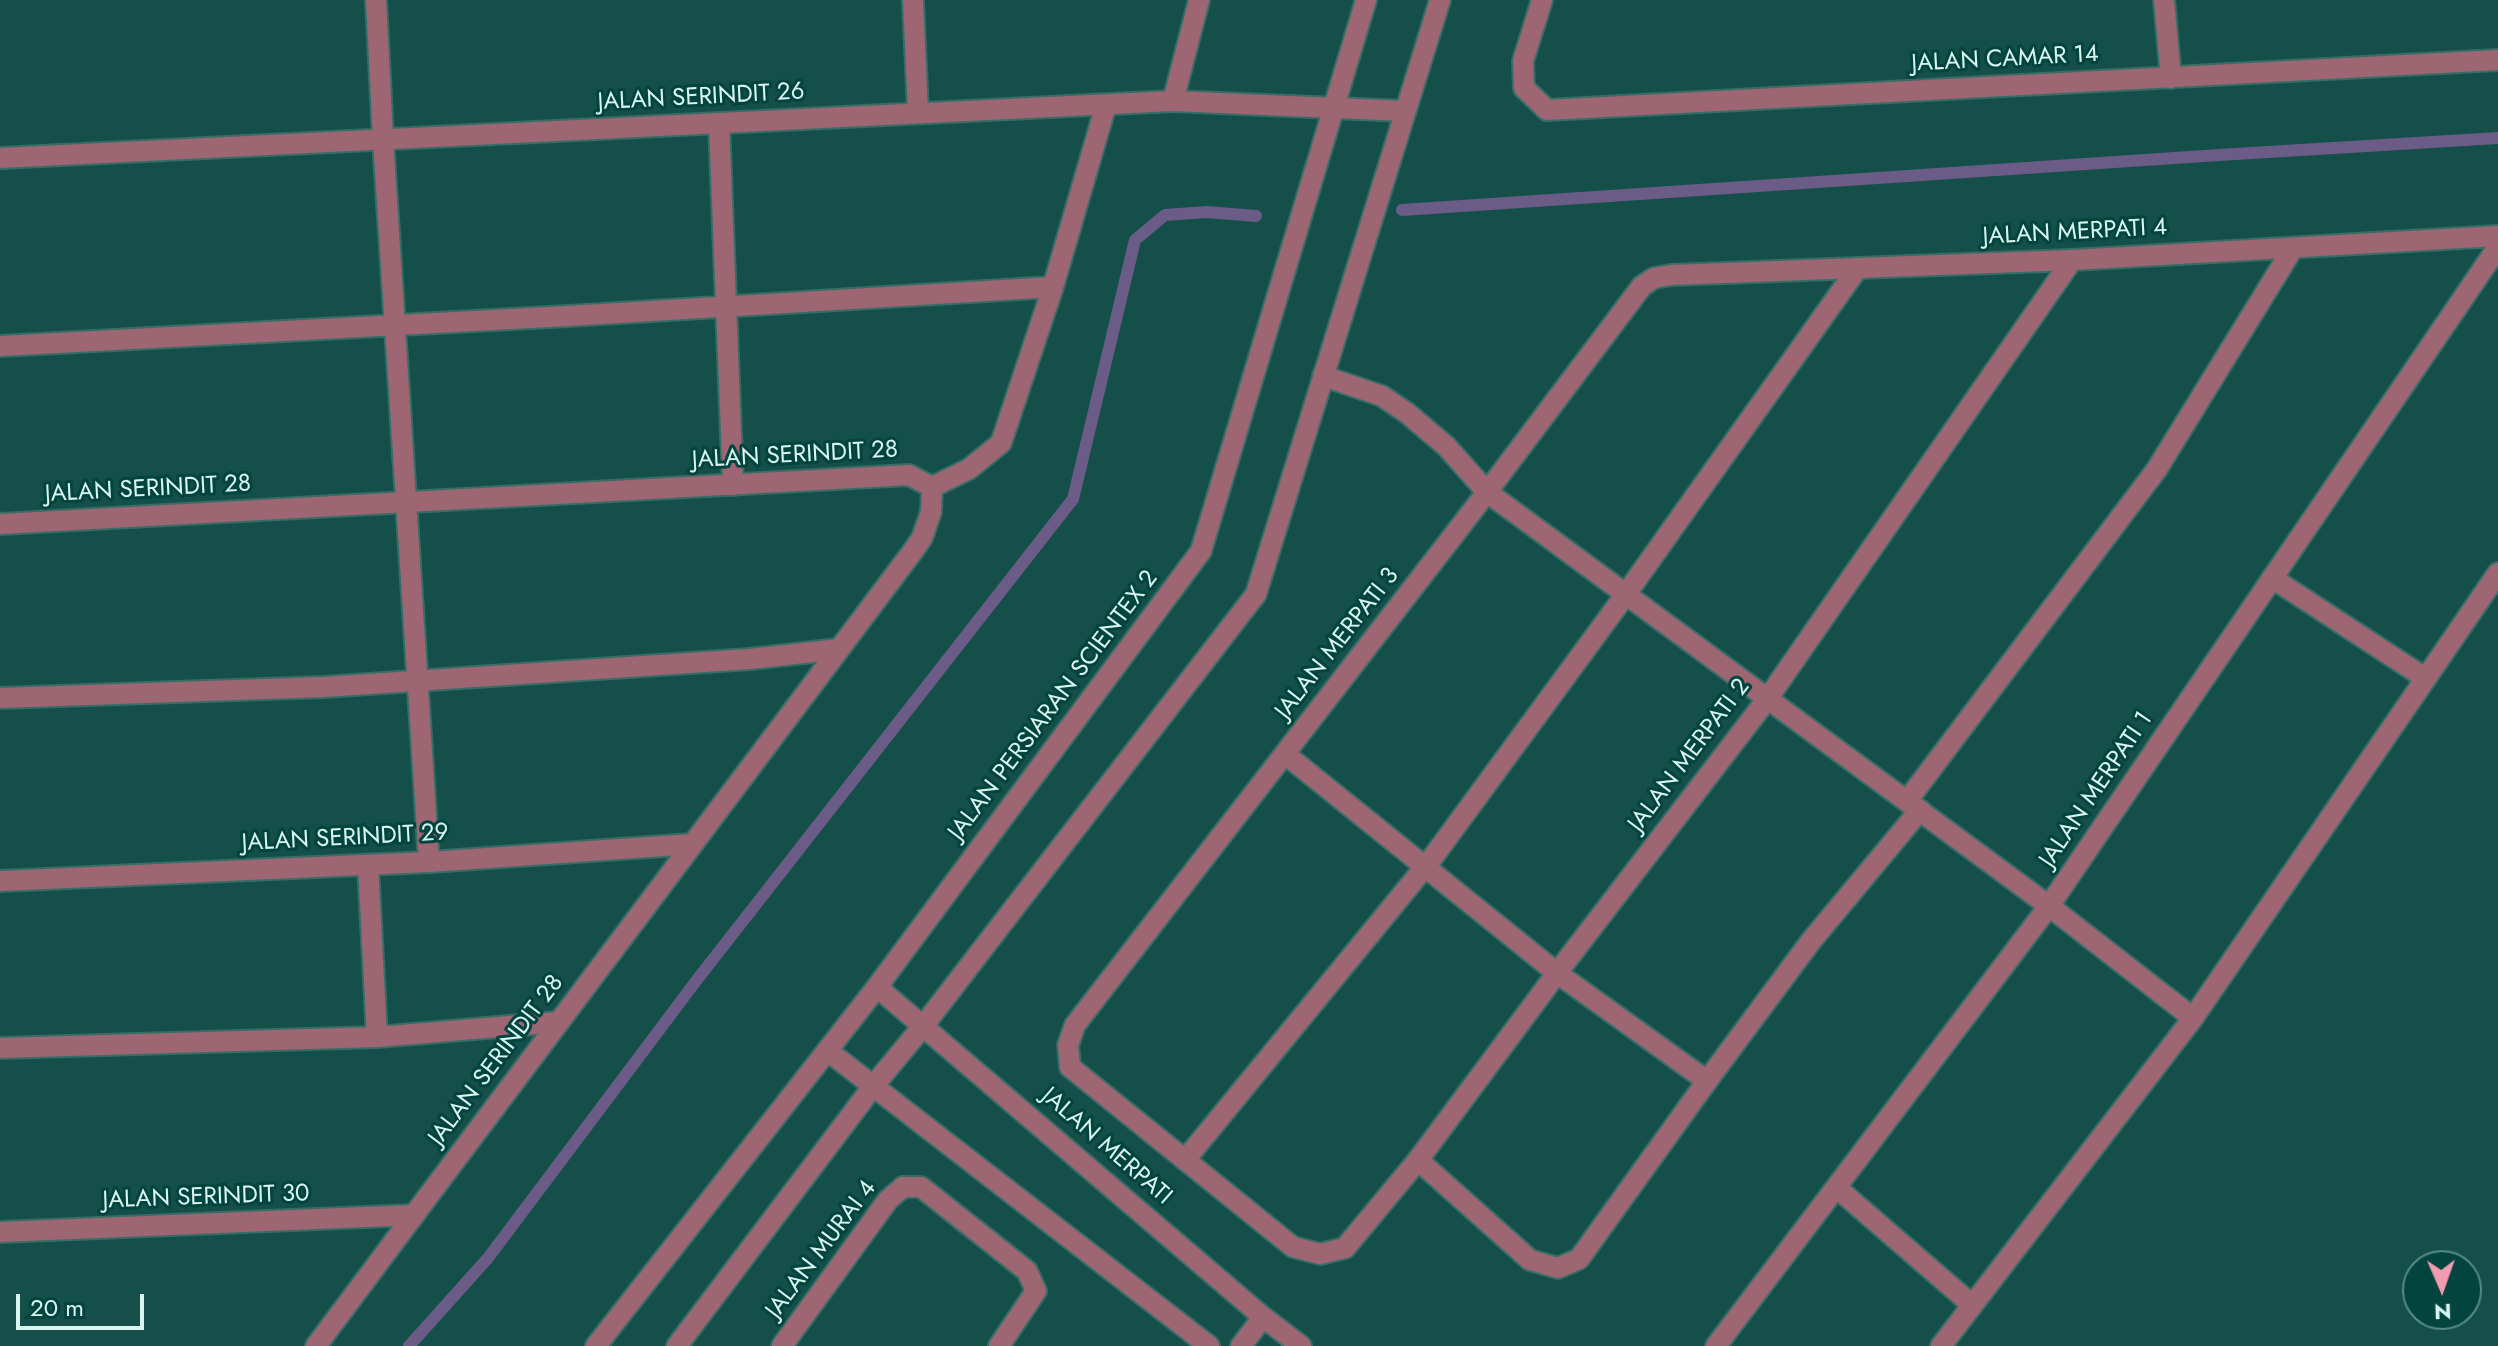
<!DOCTYPE html>
<style>
body{margin:0}
#map{position:relative;width:2498px;height:1346px;overflow:hidden;background:#144f49;font-family:Jost,sans-serif}
canvas{display:block}
.north{position:absolute;left:2402px;top:1250px;width:80px;height:80px;box-sizing:border-box;background:#03443e;border:2px solid #598b85;border-radius:50%;rotate:178deg;font-size:22px;font-weight:700;line-height:32px;text-align:center;color:#d9f5f0}
.north::after{content:'';display:block;margin:auto;width:28px;height:36px;background:#f29aaf;clip-path:polygon(50% 0,100% 100%,50% 72%,0 100%)}
.scale{position:absolute;left:16px;top:1294px;width:128px;height:36px;box-sizing:border-box;border:4px solid #d9f5f0;border-top:0;padding-left:10px;font-size:24px;line-height:28px;white-space:nowrap;color:#d9f5f0;-webkit-text-stroke:6px #03443e;paint-order:stroke}
</style>
<div id="map">
<canvas width="2498" height="1346"></canvas>
<div class="north">N</div>
<div class="scale">20 m</div>
</div>
<script>
const ctx = document.querySelector('canvas').getContext('2d');
ctx.lineJoin = 'round';
const toPath = rows => new Path2D(rows.map(r => 'M' + r).join(''));
function stroke(path, color, width, dash) { ctx.strokeStyle = color; ctx.lineWidth = width; ctx.lineCap = dash ? 'butt' : 'round'; ctx.setLineDash(dash || []); ctx.stroke(path); }
function label(font, color, halo, rows, align = 'center') {
  ctx.font = font + ' Jost,sans-serif'; ctx.lineWidth = 6; ctx.setLineDash([]); ctx.textBaseline = 'middle'; ctx.strokeStyle = halo; ctx.fillStyle = color; for (const [text, x, y, turn = 0] of rows) {
    ctx.save(); ctx.translate(x, y); ctx.rotate((+turn || 0) * Math.PI / 180); ctx.textAlign = isNaN(turn) ? turn : align; if (halo) ctx.strokeText(text, 0, 0); ctx.fillText(text, 0, 0); ctx.restore();
  }
}
stroke(toPath([
 [1402,210,2219,155,2498,138],
 [409,1346,488,1258,696,981,1073,499,1135,240,1165,215,1207,212,1256,216]
]), '#6a5c86', 12);
const service = toPath([
 [913,0,918,113],
 [2164,0,2171,78],
 [1173,101,1199,0],
 [719,123,733,485],
 [383,139,429,862],
 [0,346,568,316,1053,287],
 [932,487,969,469,1001,443,1053,287,1106,105],
 [2272,578,2425,678],
 [0,698,323,687,750,659,839,649],
 [1285,754,1557,973,1707,1081],
 [1907,801,2157,469,2293,248],
 [368,865,377,1037],
 [2049,906,2193,1018],
 [0,1048,377,1037,558,1022],
 [1185,1160,1433,857,1626,594,1857,269],
 [1418,1160,1530,1260,1558,1268,1579,1259,1707,1081,1811,941,1920,810],
 [903,1187,921,1187,1027,1271,1036,1291,999,1346],
 [1837,1188,1971,1304],
 [316,1346,414,1215],
 [1941,1346,2193,1018,2498,573]
]);
const minor = toPath([
 [376,0,383,139],
 [1542,0,1523,61,1524,88,1547,110,2498,60],
 [0,158,1173,101,1405,111],
 [2072,260,1768,698,1557,973,1418,1160,1345,1248,1320,1254,1293,1247,1070,1067,1068,1045,1075,1025,1487,492,1642,286,1654,278,1671,275,2072,260,2498,236],
 [1323,376,1382,396,1407,413,1446,446,1487,492,2049,906],
 [0,524,909,475,932,487,931,512,922,538,913,551,414,1215,0,1232],
 [0,881,429,862,693,844],
 [877,987,1263,1317,1301,1346],
 [828,1051,1209,1346],
 [782,1346,888,1200,903,1187],
 [1241,1346,1263,1317],
 [1716,1346,2049,906,2498,247]
]);
const tertiary = toPath([
 [596,1346,877,987,1201,551,1366,0],
 [677,1346,874,1085,924,1025,1256,594,1440,0]
]);
stroke(service, '#376d67', 24);
stroke(minor, '#376d67', 24);
stroke(tertiary, '#376d67', 24);
stroke(service, '#9e6572', 20);
stroke(minor, '#9e6572', 20);
stroke(tertiary, '#9e6572', 20);
label('24px', '#d9f5f0', '#03443e', [
 ["JALAN CAMAR 14",2005,60,-3],
 ["JALAN SERINDIT 26",701,98,-3],
 ["JALAN MERPATI 4",2075,233,-3],
 ["JALAN SERINDIT 28",795,456,-3],
 ["JALAN SERINDIT 28",148,490,-3],
 ["JALAN MERPATI 3",1338,644,-52],
 ["JALAN PERSIARAN SCIENTEX 2",1054,706,-53],
 ["JALAN MERPATI 2",1690,756,-53],
 ["JALAN MERPATI 1",2097,790,-56],
 ["JALAN SERINDIT 29",345,839,-3],
 ["JALAN SERINDIT 28",497,1061,-53],
 ["JALAN MERPATI",1106,1147,41],
 ["JALAN SERINDIT 30",206,1198,-2],
 ["JALAN MURAI 4",822,1250,-53]
]);
</script>
